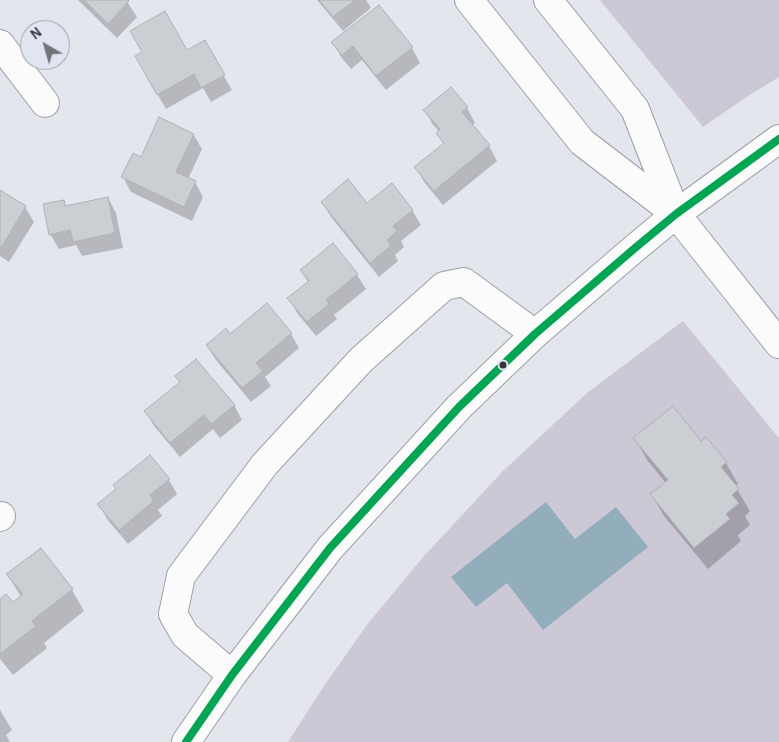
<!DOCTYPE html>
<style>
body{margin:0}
#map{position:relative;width:779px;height:742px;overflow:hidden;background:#e4e6ed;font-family:"Alegreya Sans",sans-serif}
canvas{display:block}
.north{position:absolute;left:20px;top:20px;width:50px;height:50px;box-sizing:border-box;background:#e0e5f1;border:1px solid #9b9fa8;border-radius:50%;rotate:322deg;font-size:14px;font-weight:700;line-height:20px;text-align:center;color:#34363b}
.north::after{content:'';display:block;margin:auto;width:18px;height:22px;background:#727479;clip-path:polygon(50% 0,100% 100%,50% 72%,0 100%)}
</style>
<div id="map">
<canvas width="779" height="742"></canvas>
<div class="north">N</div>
</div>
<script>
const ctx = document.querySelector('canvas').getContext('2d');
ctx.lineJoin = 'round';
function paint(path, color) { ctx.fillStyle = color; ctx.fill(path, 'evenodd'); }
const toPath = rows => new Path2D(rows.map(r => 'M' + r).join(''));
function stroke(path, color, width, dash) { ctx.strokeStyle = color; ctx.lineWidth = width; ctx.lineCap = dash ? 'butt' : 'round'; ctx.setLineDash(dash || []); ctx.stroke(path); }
paint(toPath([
 [600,0,779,0,779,77,748,96,703,127],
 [683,321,779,438,779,742,288,742,322,689,366,626,424,556,502,472,587,393]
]), '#cdc8d6');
paint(toPath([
 [546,502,575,539,616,507,648,547,543,630,507,583,476,607,451,577]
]), '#92adbb');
paint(toPath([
 [78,0,126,0,137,17,117,38],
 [317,0,366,0,371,8,343,31],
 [204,42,232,90,211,102,203,88,166,109,136,57,187,52],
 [333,42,412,48,420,63,386,90,362,60,351,69,341,57],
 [451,89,467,108,475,123,472,125,489,146,497,161,443,205,424,182,416,167,444,145,437,133,439,131,433,125,425,110],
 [193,134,202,149,188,179,195,182,203,197,192,221,131,192,123,177,141,158],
 [0,192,25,207,34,222,9,262,0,256],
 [108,198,116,213,123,248,82,256,76,245,59,249,50,234,64,201,67,207],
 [322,202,367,205,412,210,421,225,401,241,404,247,395,255,398,261,379,277,331,217],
 [301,270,357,275,366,289,334,315,337,319,316,336,297,313,289,298,308,282],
 [291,334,299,348,265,377,271,386,251,402,216,360,207,346,230,335],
 [176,377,234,405,242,420,220,438,213,429,180,457,154,426,146,412,180,383],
 [635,438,701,442,706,438,726,463,738,484,735,486,750,511,745,516,750,525,738,535,741,541,708,569,664,516,652,495,666,483,647,460],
 [169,480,177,494,158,510,162,516,128,544,107,519,99,504],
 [8,575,72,590,84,611,44,643,47,648,13,675,0,659,0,600,13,604,21,597],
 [0,710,12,730,6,735,10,742,0,742]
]), '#0003');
const building = toPath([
 [84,0,128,0,129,1,108,24,84,0],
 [319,0,355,0,333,17,319,0],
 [379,5,413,47,376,76,353,46,342,55,331,42,379,5],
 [165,11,187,50,205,40,225,75,201,88,194,74,157,95,135,56,142,52,130,31,165,11],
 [451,87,468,107,462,112,490,145,434,191,414,167,444,143,436,133,440,129,423,110,451,87],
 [159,117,194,134,176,172,196,181,184,207,121,177,133,153,141,157,159,117],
 [348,179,367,203,392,183,413,210,393,226,397,231,387,240,391,246,370,263,321,202,348,179],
 [0,190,26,206,1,248,0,247,0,190],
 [108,197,115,233,73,242,70,230,49,235,43,204,64,200,65,206,108,197],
 [333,243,358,274,326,300,329,304,307,322,287,298,309,281,300,270,333,243],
 [267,303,292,333,256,363,263,371,242,388,206,345,226,328,230,334,267,303],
 [196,359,235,405,211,424,204,415,170,443,144,411,180,382,175,376,196,359],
 [673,406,701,441,706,437,727,462,721,467,739,489,732,495,739,503,726,514,730,519,694,548,650,494,668,480,633,438,673,406],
 [150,455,170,479,150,495,154,501,119,530,97,504,116,489,113,485,150,455],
 [41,548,73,589,32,621,36,626,0,654,0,599,6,594,13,602,23,594,6,574,41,548]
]);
paint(building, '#cbced3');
stroke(building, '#afb1b6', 1);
const minor = toPath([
 [469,0,582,142,676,214,779,344],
 [548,0,635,109,676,214],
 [0,44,45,103],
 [0,517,1,516],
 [232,675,185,635,173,614,181,576,265,464,361,360,444,286,464,282,535,334]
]);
const major = toPath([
 [186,742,232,675,330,548,459,407,535,334,635,248,676,214,779,139]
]);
stroke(minor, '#9ea0a5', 30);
stroke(major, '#9ea0a5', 30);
stroke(minor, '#fbfbfc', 28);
stroke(major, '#fbfbfc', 28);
stroke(toPath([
 [186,742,232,675,330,548,459,407,535,334,635,248,676,214,779,139]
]), '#00a651', 8);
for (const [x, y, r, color] of [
 [503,365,4.5,"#34363b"]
]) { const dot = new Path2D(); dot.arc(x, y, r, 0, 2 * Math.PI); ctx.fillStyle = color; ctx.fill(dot); stroke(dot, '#e0e5f1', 2); }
</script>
